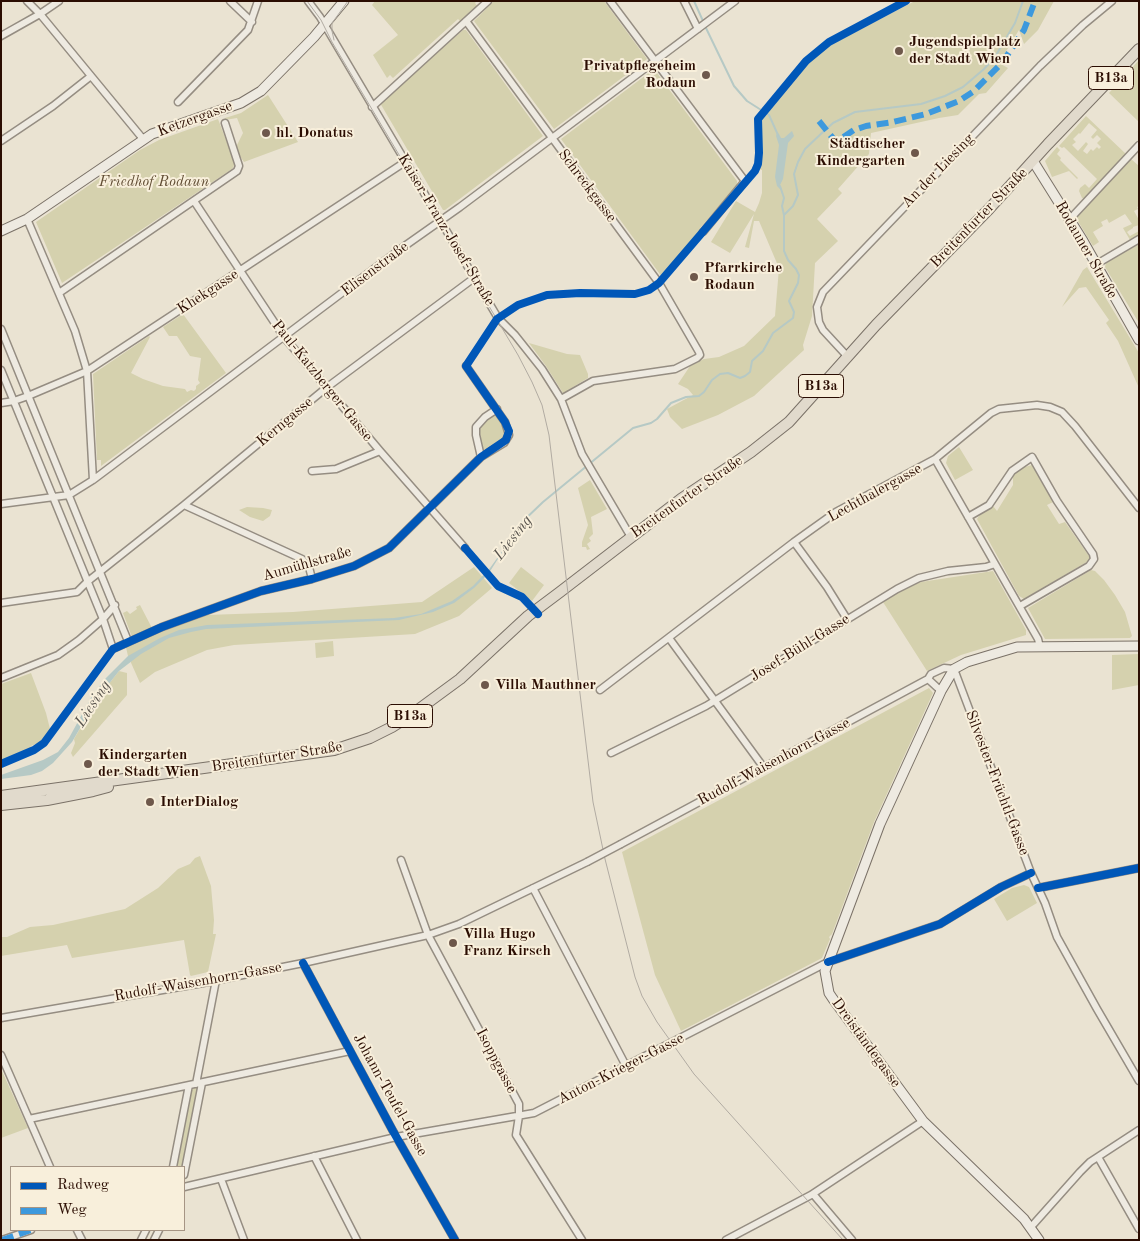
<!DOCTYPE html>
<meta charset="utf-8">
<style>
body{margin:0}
#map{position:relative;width:1140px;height:1241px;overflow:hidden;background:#eae3d2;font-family:"Old Standard TT",serif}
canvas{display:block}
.frame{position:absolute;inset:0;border:2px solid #2b0d02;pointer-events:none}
.legend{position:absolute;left:10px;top:1166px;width:175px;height:65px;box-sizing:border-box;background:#f8efdb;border:1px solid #a69584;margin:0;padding:6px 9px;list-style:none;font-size:15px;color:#2b0d02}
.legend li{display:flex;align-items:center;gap:10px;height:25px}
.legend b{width:25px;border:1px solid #a69584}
</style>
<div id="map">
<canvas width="1140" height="1241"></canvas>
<div class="frame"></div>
<ul class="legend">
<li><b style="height:6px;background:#0057b8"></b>Radweg</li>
<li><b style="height:6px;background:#3d99dd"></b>Weg</li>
</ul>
</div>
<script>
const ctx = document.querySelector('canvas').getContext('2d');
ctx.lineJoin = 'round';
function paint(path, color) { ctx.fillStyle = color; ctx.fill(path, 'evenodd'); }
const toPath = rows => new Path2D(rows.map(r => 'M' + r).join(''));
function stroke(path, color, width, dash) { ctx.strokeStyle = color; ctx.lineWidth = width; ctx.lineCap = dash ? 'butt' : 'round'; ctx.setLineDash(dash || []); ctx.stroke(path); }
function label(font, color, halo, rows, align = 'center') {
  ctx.font = font + ' "Old Standard TT",serif'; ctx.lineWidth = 4; ctx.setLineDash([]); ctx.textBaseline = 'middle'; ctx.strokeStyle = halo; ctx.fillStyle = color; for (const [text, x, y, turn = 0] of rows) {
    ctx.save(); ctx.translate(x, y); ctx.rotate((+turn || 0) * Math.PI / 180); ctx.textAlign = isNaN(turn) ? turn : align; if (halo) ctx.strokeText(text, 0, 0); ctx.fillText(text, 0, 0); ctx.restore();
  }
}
paint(toPath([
 [375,1,477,1,475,3,478,7,461,22,458,19,393,78,390,75,387,78,373,55,398,35,372,5],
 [494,1,604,1,647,59,554,129,474,21],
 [915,1,1054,1,1038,30,1024,44,1019,30,999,63,1008,68,986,93,979,94,958,115,939,118,871,133,869,154,838,189,842,193,817,219,838,241,815,263,812,316,803,345,804,350,754,396,718,415,682,429,670,417,667,409,693,395,688,389,678,384,690,366,704,359,719,357,744,346,775,316,779,268,759,221,754,221,749,248,745,247,754,214,730,253,711,242,736,201,755,212,759,203,762,193,762,170,758,169,761,158,760,122,763,115,807,61,816,54,836,42],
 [463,30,466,30,543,136,445,210,443,210,380,103],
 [1139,60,1139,122,1109,93],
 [654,69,737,181,737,185,700,228,701,231,662,277,561,139],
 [268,95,298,142,244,162,235,149,243,133,237,118,225,120,225,118,241,113],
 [1086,116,1126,154,1085,199,1082,198,1079,191,1080,188,1085,184,1089,188,1097,179,1064,147,1062,148,1059,146],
 [1089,123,1097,130,1091,137,1093,139,1097,135,1101,139,1097,143,1101,147,1099,149,1097,147,1093,151,1091,149,1087,154,1083,151,1088,144,1086,142,1078,151,1072,145,1076,142,1073,139,1079,133,1080,134],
 [218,119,235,164,232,169,62,283,36,222,140,150,159,140],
 [1057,147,1060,150,1057,154,1061,158,1060,160,1078,178,1077,179,1069,171,1052,177,1045,161],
 [1131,159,1139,166,1139,206,1137,207,1138,209,1134,211,1139,220,1139,225,1133,227,1133,228,1127,232,1130,236,1139,231,1139,235,1130,240,1123,228,1132,224,1125,214,1109,223,1107,219,1101,222,1103,226,1093,232,1099,242,1093,246,1076,218],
 [1139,244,1139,323,1105,267,1106,263],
 [1087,267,1139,353,1139,388,1118,341,1106,323,1109,320,1086,287,1079,288,1062,307,1083,270],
 [183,314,226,373,101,466,101,460,97,460,93,374,149,336,150,337,131,373,143,379,163,386,185,389,187,392,191,390,194,391,196,389,196,386,200,383,198,380,201,358,190,356,177,336,169,336,163,327],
 [529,343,567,354,580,355,588,374,588,378,568,390,566,395,563,393,546,366],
 [494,415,498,416,504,426,506,433,504,438,500,442,486,450,482,448,479,432,482,423],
 [959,447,973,470,955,480,946,463,948,456],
 [1032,465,1053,502,1047,505,1059,524,1065,522,1089,556,1090,560,1024,599,1019,596,977,519,981,513,993,506,997,511,1013,485,1013,473,1025,467],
 [590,480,607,509,591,517,593,534,589,538,591,541,587,544,590,549,587,550,586,547,582,547,582,542,588,525,578,488],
 [247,507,263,508,272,510,270,516,263,521,250,517,239,510],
 [474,567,492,588,459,616,415,634,234,645,207,650,155,672,140,683,128,656,125,643,207,615,293,612,422,602],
 [521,567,544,585,532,601,509,583],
 [1091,570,1095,571,1104,580,1115,595,1125,612,1132,636,1130,638,1045,639,1028,608],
 [993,571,1026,630,1026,635,961,655,927,671,883,602,902,590,921,582],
 [140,605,152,628,132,637,123,613,127,611,130,614,137,609,136,607],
 [333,641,334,656,316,658,315,643],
 [1139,654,1139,685,1112,690,1112,655],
 [119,671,127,673,127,695,73,757,71,753,75,743,74,739,97,699],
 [31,673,46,713,51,733,39,745,36,744,31,746,30,751,1,763,1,684],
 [929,688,933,693,874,822,832,934,829,937,830,939,822,958,681,1031,655,975,622,852],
 [200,856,211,886,214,920,213,934,216,934,208,972,191,976,190,975,184,940,72,958,67,945,1,956,1,937,7,937,30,927,53,925,125,909,158,888,178,869,190,864,195,858],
 [1024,885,1029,887,1037,903,1007,921,994,899,1012,888],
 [1,1069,28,1128,1,1138],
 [196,1087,198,1089,183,1167,176,1167,191,1090]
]), '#d5d1ae');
paint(toPath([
 [792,131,794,136,788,143,783,179,780,185,780,189,777,186,775,177,779,145,776,136,777,133,779,134,781,138,784,138],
 [508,543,489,573,474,588,454,603,433,612,399,620,206,629,191,632,169,638,141,654,119,671,97,699,72,742,53,763,42,771,31,775,1,779,1,775,43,760,58,752,69,738,92,696,106,678,128,656,160,638,179,630,207,625,394,618,421,614,452,601,473,586,490,568]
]), '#b6c9c5');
stroke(toPath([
 [694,1,703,21],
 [705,26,734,86,747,101,769,115,778,135],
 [784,215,793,206,798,195,794,174,798,162,805,149,824,131,833,123,855,112,921,104,945,96,963,87,984,69,995,57,1015,23,1023,1],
 [507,543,520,524,543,502,633,428,651,423,657,419,671,403,686,397,699,396,704,392,712,380,720,374,728,373,740,378,745,376,750,372,752,361,763,351,773,333,793,318,794,312,789,301,798,283,799,275,796,269,788,260,784,251,784,215,782,206,784,198,780,186]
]), '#b6c9c5', 2);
const street = toPath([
 [27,1,40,14,143,139],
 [230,1,252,22],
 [308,1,320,17,498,318,515,335,542,369,561,399,582,454,631,537],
 [610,1,745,181,703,232],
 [684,1,698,29],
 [466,21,659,283,699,352,700,355,697,358,675,369,593,381,561,399],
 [1,36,40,14,59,1],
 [178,102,248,30,258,1],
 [372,107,488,1],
 [1,141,53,106,91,76],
 [194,201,284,337,380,451,465,548],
 [27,219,75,331,87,371,93,480],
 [1069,220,1139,145],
 [1095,265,1139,239],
 [59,293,237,171,239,166,225,123],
 [1,329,128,641],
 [847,356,823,330,819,322,817,307,823,292,1040,66,1083,25,1112,1],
 [1,370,103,619,113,649,162,627,261,591,312,579,354,566,389,548,481,457,504,443,509,435,505,422,466,366],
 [1,403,14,401,28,396,87,371,405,162],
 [481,457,476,435,476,427,485,417,497,409],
 [935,459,1038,639,1040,647],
 [312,471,336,469,380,451],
 [1,504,69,495,93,480,399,250,460,207,735,1],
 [184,505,302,559,309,567,312,579],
 [968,517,989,505,1012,471,1032,457,1057,501,1093,554,1094,559,1089,566,1020,606],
 [794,542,827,587,847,619],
 [1,603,77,592,87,582,184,505,326,388,474,278],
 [669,638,764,768],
 [1,678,58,655,79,640,103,619,115,605],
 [928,679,941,691],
 [600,690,794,542,836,512,935,459,991,413,999,409,1037,405,1050,407,1062,412,1075,426,1139,508],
 [611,753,706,706,897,589,919,578,948,571,986,567,995,564],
 [621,844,928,679,931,674,944,668,954,669,1031,873,1045,903,1057,937,1097,1009,1139,1081],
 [401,860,428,935,519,1104,519,1116,516,1135,582,1240],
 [533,888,626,1066],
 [1038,888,1139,868],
 [303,963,393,1131,455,1240],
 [1,1018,203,983,303,963,428,935,459,924,587,862],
 [1,1055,50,1167],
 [196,1084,216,980],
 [29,1119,350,1051],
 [314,1156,357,1240],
 [1098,1157,1139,1229],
 [173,1167,189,1085],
 [184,1175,202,1083],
 [221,1179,244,1240],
 [184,1187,396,1137,534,1113,828,962,940,924,1001,887,1031,873],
 [813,1194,852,1240],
 [1031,1227,1080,1172,1090,1162,1139,1130],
 [77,1230,82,1240],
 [2,1240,31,1230],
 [141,1240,146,1230],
 [154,1240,159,1230],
 [726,1240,811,1195,923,1121]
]);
const secondary = toPath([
 [1033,161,1083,241,1139,340],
 [1,231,27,219,152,134,241,103,261,91,314,37,344,1],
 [1039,1240,1024,1219,923,1121,833,999,829,993,825,971,880,824,941,691,954,669,967,662,1017,647,1139,646]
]);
const primary = toPath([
 [1,796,334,750,370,738,392,727,411,715,460,679,528,616,560,592,681,499,751,452,789,422,876,325,989,209,1048,144,1139,49],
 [1,805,47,800,93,791,108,787]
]);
stroke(street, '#958d82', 9);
stroke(secondary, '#7a7167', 11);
stroke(primary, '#7a7167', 12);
stroke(street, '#eeeae1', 6);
stroke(secondary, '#eeeae1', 9);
stroke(primary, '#e1dacc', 10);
stroke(toPath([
 [307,1,321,20,332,42,518,355,532,382,542,405,549,435,593,802,605,859,635,977,642,996,657,1022,694,1074,843,1240],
 [334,40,332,31,332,23,348,1]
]), '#b1aba2', 1);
const streetBridge = toPath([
 [587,862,621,844]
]);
stroke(streetBridge, '#958d82', 9, []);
stroke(streetBridge, '#eeeae1', 6);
stroke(toPath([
 [819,121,836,142,854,130,866,126,893,122,926,114,959,101,974,91,1002,63,1024,30,1035,1],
 [2,1240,31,1230]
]), '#3d99dd', 6, [12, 6]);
stroke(toPath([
 [465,548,498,586,522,597,538,614],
 [1,764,34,750,44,743,113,649,162,627,261,591,312,579,354,566,389,548,481,457,506,440,509,431,505,422,466,366,497,319,518,305,547,295,580,293,635,294,649,290,659,283,755,171,758,164,759,153,758,119,806,61,829,42,906,1],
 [1038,888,1139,868],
 [828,962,940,924,1001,887,1031,873],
 [303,963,393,1131,455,1240]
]), '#0057b8', 8);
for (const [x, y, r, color] of [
 [899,51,5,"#6e584b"],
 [706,75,5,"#6e584b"],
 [266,133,5,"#6e584b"],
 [915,153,5,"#6e584b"],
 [694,277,5,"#6e584b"],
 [485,685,5,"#6e584b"],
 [88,764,5,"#6e584b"],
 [150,802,5,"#6e584b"],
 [453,943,5,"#6e584b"]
]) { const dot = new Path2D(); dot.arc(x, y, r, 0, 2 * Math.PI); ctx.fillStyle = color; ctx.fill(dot); stroke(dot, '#f8efdb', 2); }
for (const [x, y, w] of [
 [1111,78,45],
 [821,386,45],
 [410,716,45]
]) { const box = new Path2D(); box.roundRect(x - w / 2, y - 11.5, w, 23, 4); ctx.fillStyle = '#f8efdb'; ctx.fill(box); stroke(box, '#2b0d02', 1); }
label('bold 14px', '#2b0d02', null, [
 ["B13a",1111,78],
 ["B13a",821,386],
 ["B13a",410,716]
]);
label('bold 15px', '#2b0d02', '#f8efdb', [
 ["Jugendspielplatz",909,42],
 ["der Stadt Wien",909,59],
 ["Privatpflegeheim",696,66,"right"],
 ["Rodaun",696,83,"right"],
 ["hl. Donatus",276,133],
 ["Städtischer",905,144,"right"],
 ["Kindergarten",905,161,"right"],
 ["Pfarrkirche",704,268],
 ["Rodaun",704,285],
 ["Villa Mauthner",495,685],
 ["Kindergarten",98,755],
 ["der Stadt Wien",98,772],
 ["InterDialog",160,802],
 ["Villa Hugo",463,934],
 ["Franz Kirsch",463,951]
], 'left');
label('15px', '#2b0d02', '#f8efdb', [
 ["Ketzergasse",195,119,-20],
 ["An der Liesing",938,171,-46],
 ["Schreckgasse",587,186,53],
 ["Breitenfurter Straße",979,218,-46],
 ["Kaiser-Franz-Josef-Straße",446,230,59],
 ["Rodauner Straße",1086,250,60],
 ["Elisenstraße",375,269,-37],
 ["Khekgasse",208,292,-33],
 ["Paul-Katzberger-Gasse",322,381,51],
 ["Kerngasse",285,422,-40],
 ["Lechthalergasse",875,493,-29],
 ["Breitenfurter Straße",687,497,-35],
 ["Aumühlstraße",307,564,-16],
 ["Josef-Bühl-Gasse",800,648,-32],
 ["Breitenfurter Straße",277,757,-9],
 ["Rudolf-Waisenhorn-Gasse",774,762,-28],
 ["Silvester-Früchtl-Gasse",997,783,69],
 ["Rudolf-Waisenhorn-Gasse",198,982,-10],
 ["Dreiständegasse",866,1043,54],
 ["Isoppgasse",496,1061,62],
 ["Anton-Krieger-Gasse",621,1069,-27],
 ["Johann-Teufel-Gasse",390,1095,61]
]);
label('italic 15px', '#614d34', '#f8efdb', [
 ["Friedhof Rodaun",154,182]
]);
label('italic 16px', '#59544e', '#f8efdb', [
 ["Liesing",513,538,-52],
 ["Liesing",93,704,-57]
]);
</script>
